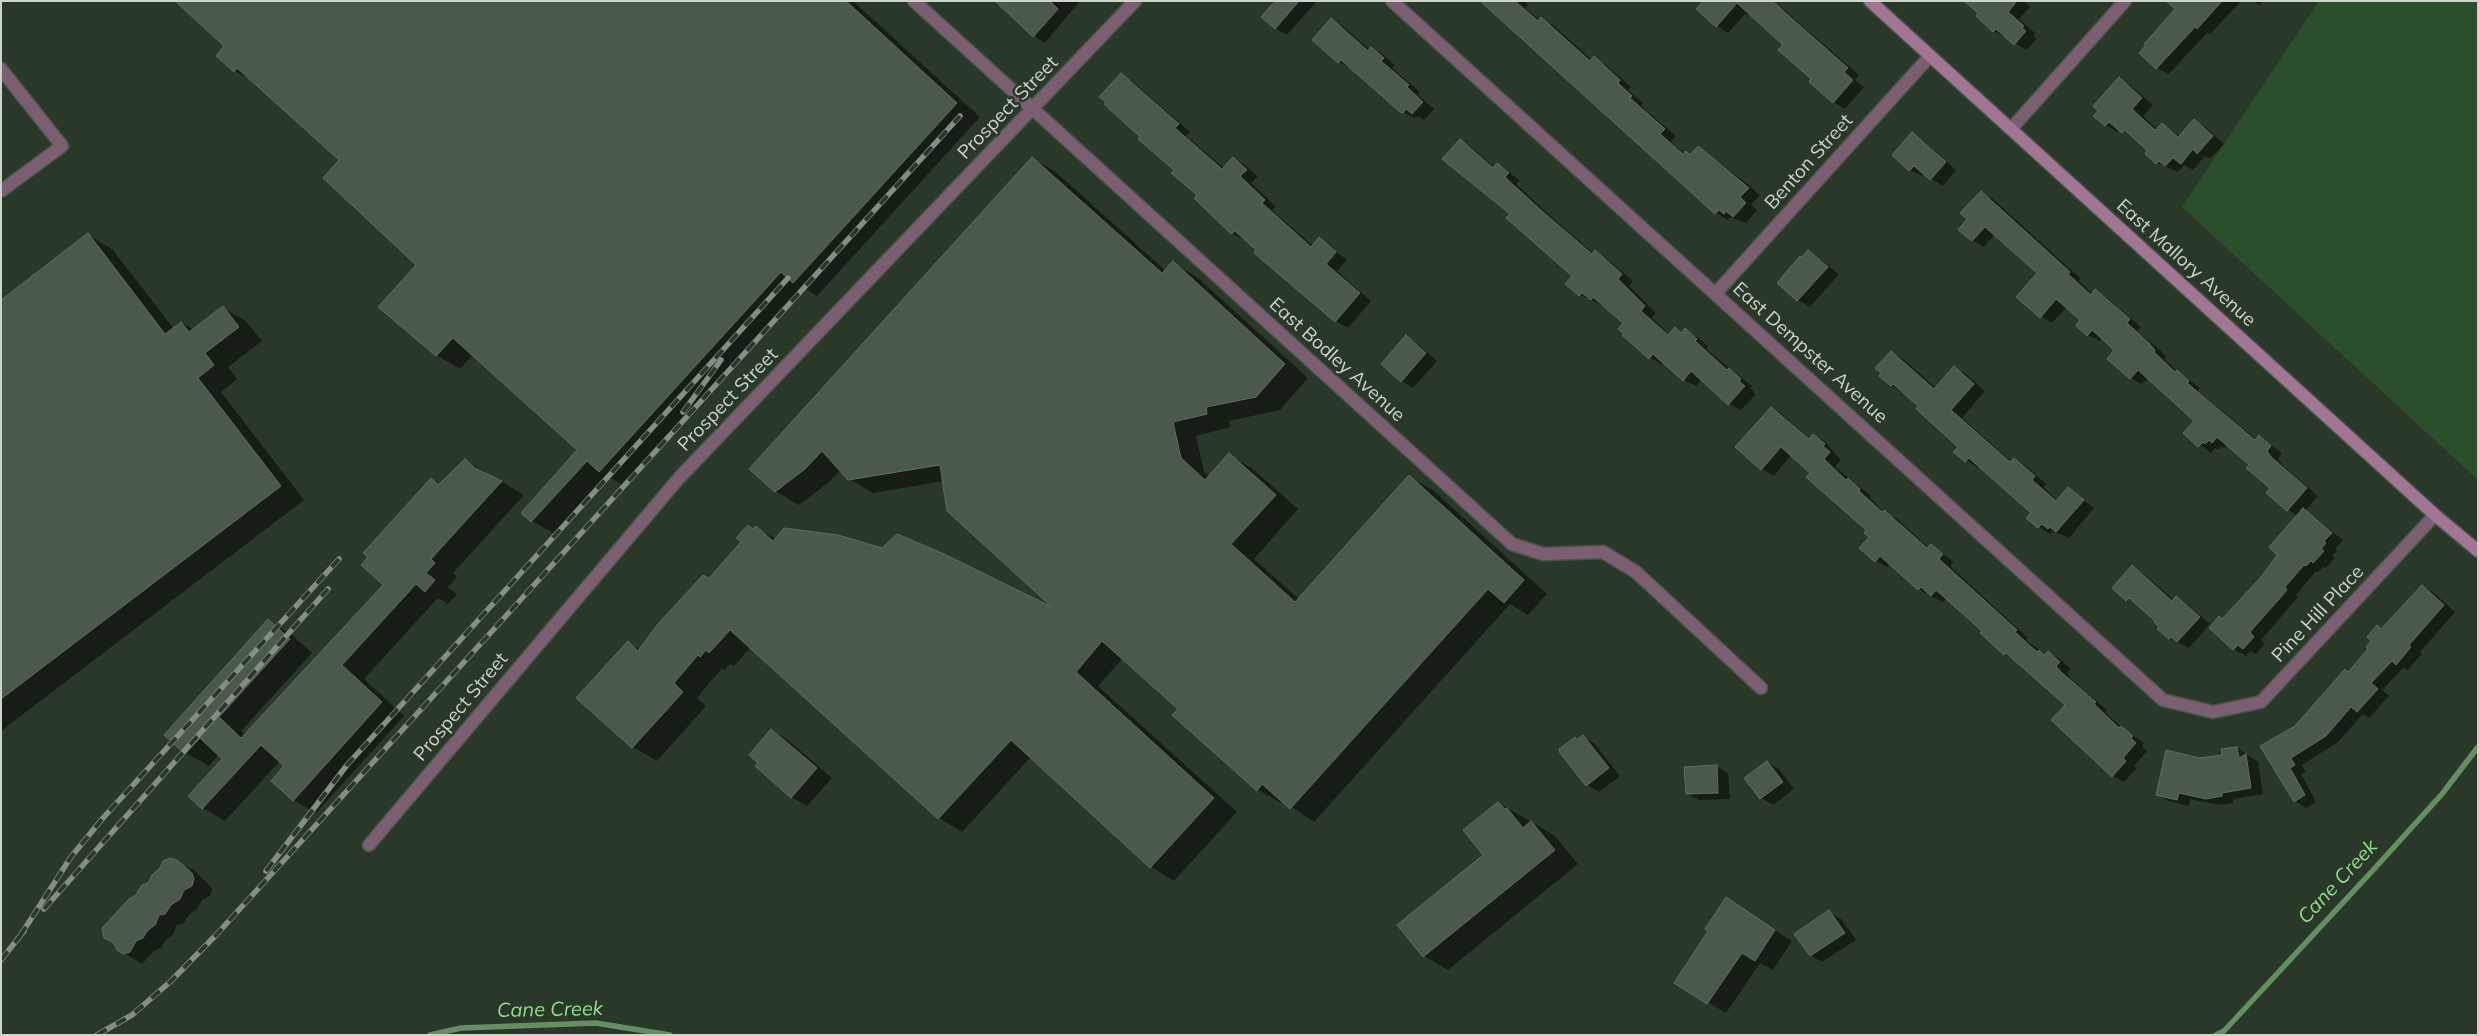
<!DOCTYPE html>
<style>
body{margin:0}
#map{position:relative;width:2479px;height:1036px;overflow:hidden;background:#2a3829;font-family:Mulish,sans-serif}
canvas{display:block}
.frame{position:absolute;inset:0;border:2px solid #ccd4cb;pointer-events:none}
</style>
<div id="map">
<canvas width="2479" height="1036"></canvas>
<div class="frame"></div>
</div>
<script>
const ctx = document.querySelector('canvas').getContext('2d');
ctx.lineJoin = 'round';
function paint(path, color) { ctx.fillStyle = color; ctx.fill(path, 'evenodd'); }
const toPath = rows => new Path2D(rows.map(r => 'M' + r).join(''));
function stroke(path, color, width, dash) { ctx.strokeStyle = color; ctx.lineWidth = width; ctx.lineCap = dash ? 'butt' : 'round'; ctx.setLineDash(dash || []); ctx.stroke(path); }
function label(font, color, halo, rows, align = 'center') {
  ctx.font = font + ' Mulish,sans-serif'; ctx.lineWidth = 5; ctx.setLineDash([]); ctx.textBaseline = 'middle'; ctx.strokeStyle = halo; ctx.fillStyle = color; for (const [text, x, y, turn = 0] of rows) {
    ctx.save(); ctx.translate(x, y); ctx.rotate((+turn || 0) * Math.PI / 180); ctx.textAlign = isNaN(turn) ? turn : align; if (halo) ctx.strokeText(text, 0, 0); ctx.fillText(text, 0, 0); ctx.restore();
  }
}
paint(toPath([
 [2319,1,2478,1,2478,480,2182,207]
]), '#2b4f2a');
paint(toPath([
 [176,1,853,1,980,117,817,296,803,287,623,485,609,477,556,535,532,521,523,512,579,450,473,355,460,369,436,355,417,264,341,160,256,83,235,71,226,46],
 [996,1,1080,1,1045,43,1034,36],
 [1270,1,1315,1,1316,2,1287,35,1275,28,1274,5],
 [1480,1,1524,1,1528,5,1525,8,1540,20,1541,19,1553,25,1592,60,1594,58,1606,65,1631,87,1628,90,1643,103,1641,106,1676,136,1671,142,1685,154,1691,155,1698,147,1749,185,1760,195,1751,205,1757,210,1746,223,1730,217,1728,220,1716,213],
 [1705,1,1773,3,1783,9,1859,75,1855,80,1864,87,1845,109,1833,102,1785,45,1753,16,1745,14,1728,33,1717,26],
 [1967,1,2024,1,2030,7,2019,19,2035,33,2033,36,2037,39,2026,50,1994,31],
 [2183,1,2241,1,2210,34,2207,33,2169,74,2157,68],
 [2253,1,2262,1,2260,5],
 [1332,20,1343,26,1370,50,1372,48,1383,55,1395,65,1392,68,1420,92,1418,95,1434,109,1424,120,1418,116,1414,118,1401,111,1352,67,1351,69,1339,62,1314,40],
 [1121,75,1133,82,1190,132,1186,136,1224,168,1234,158,1245,165,1258,177,1251,183,1276,207,1272,210,1313,246,1319,239,1347,260,1337,271,1371,301,1348,328,1336,321,1255,253,1258,249,1245,238,1244,240,1232,233,1176,170,1142,137],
 [2119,79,2130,85,2153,105,2143,116,2158,130,2162,124,2180,136,2194,121,2205,127,2224,144,2210,159,2205,156,2193,170,2184,165,2178,172,2157,163,2149,150,2134,139,2120,129,2117,132,2106,125,2095,116],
 [1912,134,1924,141,1956,170,1943,186,1924,174,1922,176,1910,170],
 [1460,140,1471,147,1495,168,1497,165,1509,172,1520,181,1516,184,1520,188,1555,220,1594,254,1595,252,1607,259,1633,281,1629,286,1656,313,1652,318,1670,335,1675,329,1683,333,1686,330,1697,337,1708,346,1706,349,1752,386,1750,388,1756,394,1741,410,1729,404,1702,379,1696,386,1684,380,1664,362,1662,364,1650,358,1625,323,1604,306,1580,295,1574,276,1511,214],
 [1033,159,1056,172,1166,271,1173,263,1197,277,1308,378,1280,410,1229,421,1230,427,1227,428,1196,436,1204,472,1209,477,1229,455,1253,469,1298,509,1254,559,1299,599,1409,477,1433,490,1547,594,1528,615,1510,604,1314,822,1283,801,1281,803,1258,790,1180,709,1123,658,1098,686,1237,812,1174,881,1151,867,1031,757,962,832,939,818,751,647,734,666,730,664,724,670,722,668,697,698,706,706,657,761,633,747,578,698,628,643,640,650,742,542,749,526,754,530,756,528,776,539,882,549,1057,611,943,481,873,493,849,479,841,470,829,482,799,505,775,491],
 [1981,193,1993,199,2081,279,2079,281,2093,294,2096,291,2107,298,2141,327,2137,331,2161,351,2166,357,2164,359,2178,372,2200,388,2198,391,2257,440,2259,437,2282,453,2278,459,2283,466,2318,496,2305,511,2343,540,2335,549,2337,551,2332,556,2335,558,2326,568,2323,567,2318,572,2316,571,2296,595,2298,597,2261,640,2265,644,2256,654,2250,651,2246,656,2234,649,2210,628,2222,620,2262,577,2279,555,2297,516,2268,493,2272,488,2227,445,2224,448,2221,446,2218,450,2215,448,2211,453,2185,433,2196,421,2148,378,2142,384,2130,378,2116,350,2102,338,2100,341,2088,335,2082,320,2067,307,2052,323,2040,316,2039,273,1995,234,1984,247,1972,240,1969,219],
 [88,235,112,249,174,329,182,323,194,330,223,308,246,321,262,341,228,367,237,379,221,392,304,500,1,731,1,302],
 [1809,251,1839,274,1810,307,1798,300,1778,282],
 [1406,337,1418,344,1437,361,1413,388,1401,381],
 [1891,352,1903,359,1936,388,1954,368,1966,374,1985,391,1962,418,2012,462,2014,459,2026,466,2046,484,2043,487,2058,501,2069,489,2094,508,2069,538,2053,531,2050,534,2039,527,2032,513,1980,465,1978,468,1955,452,1960,447,1920,406,1891,385],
 [1772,408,1783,415,1810,439,1813,435,1825,442,1841,460,1835,467,1871,496,1870,498,1884,512,1896,518,1929,548,1931,545,1954,562,1950,566,2028,638,2026,640,2046,655,2048,652,2060,659,2071,669,2067,673,2072,680,2107,710,2105,712,2122,728,2144,743,2142,746,2147,751,2134,766,2137,768,2124,782,2113,776,2066,705,2016,661,2005,654,1981,633,1983,631,1947,598,1943,602,1931,596,1919,589,1891,563,1887,567,1876,561,1868,530,1791,455,1774,476,1762,469,1737,447],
 [465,460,524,495,453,573,457,577,448,587,457,594,448,604,438,598,364,679,404,716,316,813,293,800,286,766,280,761,225,821,203,808,224,759,219,754,209,766,186,753,165,734,268,621,291,634,312,653,241,731,246,735,385,585,431,480,440,485],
 [2132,567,2144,574,2174,600,2176,598,2188,605,2210,624,2189,648,2169,638,2157,620,2114,588],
 [2423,586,2434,593,2455,612,2420,652,2422,654,2408,670,2403,668,2382,690,2389,696,2369,718,2363,714,2338,742,2302,765,2306,772,2301,774,2316,802,2306,808,2295,801,2262,746,2295,727,2370,648,2378,627,2383,630],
 [772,730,788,740,832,778,807,806,791,797],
 [1583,737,1594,743,1620,776,1599,792,1587,785,1561,752,1575,738,1578,740],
 [2237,748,2258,762,2263,794,2233,799,2233,803,2219,805,2190,799,2189,806,2169,801,2157,794],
 [1767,762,1779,769,1794,789,1773,805,1761,798,1746,778],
 [1716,766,1728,773,1730,799,1699,800,1687,794],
 [1499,803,1555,836,1578,864,1448,970,1424,956,1399,925,1485,855],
 [176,861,195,871,209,885,212,890,210,896,202,900,197,909,189,915,183,924,177,925,173,935,165,941,161,948,154,951,142,964,124,953,137,896],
 [1726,899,1792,941,1773,970,1760,963,1726,1013,1676,983,1710,931],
 [1829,912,1841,919,1856,940,1822,962,1810,955]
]), '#0007');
stroke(toPath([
 [430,1035,461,1028,596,1023,670,1035],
 [2216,1035,2224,1031,2375,868,2442,794,2478,747]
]), '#658e63', 5.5);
const building = toPath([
 [175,1,846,1,957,103,793,283,781,272,599,472,587,461,531,522,521,513,577,450,453,338,436,356,378,307,416,265,323,178,339,160,237,68,234,72,216,56,224,46,175,1],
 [995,1,1050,1,1058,9,1033,37,995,1],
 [1275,1,1299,1,1275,29,1261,17,1275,1],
 [1480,1,1515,1,1538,21,1541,17,1590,61,1594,56,1620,80,1618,83,1632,96,1630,98,1665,129,1660,134,1683,154,1686,151,1690,155,1698,146,1749,188,1740,197,1746,203,1733,217,1726,211,1724,214,1719,210,1715,214,1480,1],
 [1703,1,1772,1,1848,68,1844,72,1853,80,1833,103,1809,82,1811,79,1778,50,1783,45,1737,3,1716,27,1696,9,1703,1],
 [1964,1,2017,1,2008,12,2024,26,2022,28,2026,31,2014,45,1996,29,1993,32,1976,16,1978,13,1964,1],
 [2166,1,2222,1,2197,29,2195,27,2156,69,2139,53,2146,45,2144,44,2175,9,2166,1],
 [1331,18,1368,51,1371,47,1384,58,1381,61,1409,85,1407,87,1423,102,1412,114,1406,109,1403,113,1400,112,1341,60,1338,63,1312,40,1331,18],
 [1121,73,1179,124,1175,128,1222,169,1233,157,1247,170,1240,176,1265,200,1262,203,1311,247,1319,237,1336,252,1326,264,1360,293,1335,322,1254,253,1256,250,1235,231,1231,234,1194,198,1197,195,1171,173,1174,170,1138,139,1140,137,1104,104,1106,102,1099,97,1121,73],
 [2119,77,2142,98,2132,109,2155,130,2162,123,2178,137,2194,119,2213,136,2197,154,2193,149,2181,164,2173,158,2165,166,2159,161,2156,164,2145,154,2147,150,2124,130,2122,133,2109,122,2105,126,2093,116,2098,111,2093,106,2119,77],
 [1912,132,1946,162,1930,180,1914,166,1909,171,1892,155,1912,132],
 [1460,139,1493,168,1497,163,1509,173,1505,177,1508,180,1543,212,1592,254,1595,250,1622,274,1618,279,1645,306,1641,311,1668,335,1675,327,1681,333,1685,328,1697,339,1695,341,1727,370,1729,368,1741,379,1739,381,1745,386,1728,405,1691,371,1683,381,1653,354,1649,359,1622,335,1624,334,1618,329,1623,323,1593,297,1591,300,1582,293,1579,296,1565,284,1572,276,1506,218,1510,214,1442,159,1460,139],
 [1032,157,1162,273,1173,261,1285,364,1256,397,1206,407,1207,414,1203,415,1173,422,1181,458,1205,480,1229,453,1276,495,1231,544,1295,602,1409,475,1524,580,1504,603,1488,589,1290,809,1262,784,1257,791,1172,715,1178,709,1102,641,1076,672,1214,798,1150,868,1011,740,938,819,730,630,709,653,706,650,700,657,698,655,674,683,683,692,632,748,576,698,628,641,638,651,658,624,703,575,709,578,741,542,736,538,748,525,753,529,756,526,773,541,784,528,838,535,882,548,897,534,942,553,1052,607,947,511,940,465,848,480,822,451,805,469,775,492,749,469,1032,157],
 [1981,191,2070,272,2068,274,2091,295,2095,289,2130,319,2127,323,2149,343,2155,350,2154,352,2175,372,2177,370,2189,381,2187,383,2255,440,2259,435,2271,446,2267,451,2271,457,2307,488,2287,511,2266,493,2270,488,2246,468,2249,465,2217,437,2212,443,2209,440,2205,444,2203,442,2198,447,2183,433,2194,421,2138,370,2130,379,2107,359,2114,350,2092,330,2087,336,2076,326,2080,320,2056,299,2040,318,2016,297,2037,273,1985,227,1972,241,1958,230,1967,219,1960,213,1981,191],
 [88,233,165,334,181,322,189,332,223,306,239,327,205,353,214,365,198,378,281,486,1,699,1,300,88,233],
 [1808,250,1828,267,1797,301,1777,283,1800,256,1802,257,1808,250],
 [1406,335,1426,353,1401,382,1381,364,1406,335],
 [1891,351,1934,389,1954,366,1974,384,1951,410,2010,462,2014,458,2035,476,2032,480,2056,501,2068,487,2084,500,2056,532,2050,527,2048,529,2042,524,2038,528,2026,518,2031,513,1969,458,1965,462,1953,452,1958,447,1916,409,1918,406,1893,384,1891,386,1879,376,1881,373,1875,368,1891,351],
 [1771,407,1809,439,1813,434,1825,444,1823,446,1830,452,1824,459,1846,480,1848,478,1860,489,1859,491,1882,512,1884,510,1927,548,1931,544,1943,554,1939,559,2017,630,2015,632,2037,652,2039,650,2044,655,2048,651,2060,662,2056,666,2061,672,2096,702,2094,704,2119,728,2121,726,2133,736,2131,738,2136,743,2123,758,2126,761,2112,777,2051,720,2065,705,2006,653,2004,655,1980,633,1982,631,1936,590,1931,596,1921,587,1918,590,1880,556,1875,562,1859,548,1869,537,1864,533,1866,530,1806,477,1810,473,1781,447,1761,470,1735,447,1771,407],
 [465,459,475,468,502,481,431,559,435,563,426,573,435,580,425,592,416,584,342,665,382,702,293,801,271,781,284,766,261,745,202,809,188,796,222,759,200,738,185,754,164,735,268,619,290,639,219,717,241,738,383,585,361,565,368,557,363,553,431,478,438,485,465,459],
 [2303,508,2332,533,2324,541,2326,543,2321,549,2324,551,2313,563,2311,561,2306,566,2304,565,2285,587,2287,590,2250,632,2254,637,2243,649,2238,645,2233,650,2209,628,2219,616,2222,619,2261,577,2277,555,2269,547,2303,508],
 [2132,565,2172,601,2176,596,2200,617,2177,642,2171,637,2169,639,2157,629,2159,627,2154,622,2155,621,2129,598,2126,601,2112,588,2132,565],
 [2422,585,2444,605,2409,645,2411,647,2396,665,2392,661,2371,683,2378,689,2357,712,2351,707,2326,736,2291,758,2295,765,2290,768,2305,795,2294,802,2260,746,2295,726,2345,669,2348,672,2368,649,2366,647,2371,641,2367,637,2377,625,2381,629,2422,585],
 [771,729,817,768,791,798,755,766,758,763,749,755,771,729],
 [1583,735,1609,768,1586,786,1560,753,1559,749,1575,737,1577,740,1583,735],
 [2237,747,2239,758,2246,754,2251,788,2222,793,2222,796,2206,799,2179,793,2177,800,2156,795,2166,750,2199,758,2222,755,2221,749,2237,747],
 [1767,761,1783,782,1760,799,1744,778,1767,761],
 [1717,765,1718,793,1686,794,1684,767,1717,765],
 [1498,802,1505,809,1507,808,1523,828,1531,821,1555,850,1423,957,1397,925,1483,855,1463,830,1498,802],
 [170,858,177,860,192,873,194,879,192,886,184,890,180,899,171,905,165,914,159,915,155,925,147,931,143,938,136,941,130,952,123,954,117,950,114,943,104,938,102,928,129,899,136,895,141,886,149,882,152,875,160,868,163,861,170,858],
 [1726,897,1775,930,1755,961,1742,953,1707,1004,1674,983,1708,931,1705,929,1726,897],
 [1829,910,1845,933,1810,956,1794,934,1829,910]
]);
paint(building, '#4a5949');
stroke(building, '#5f6e5e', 1);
const minor = toPath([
 [914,1,1512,544,1543,554,1603,552,1636,572,1761,688],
 [1392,1,2163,700,2213,712,2261,702,2435,515],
 [1,69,62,146,1,191],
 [2011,129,2125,1],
 [1716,293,1930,56],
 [369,845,679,478,1135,1]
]);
const secondary = toPath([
 [1870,1,2435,515,2478,551]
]);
stroke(minor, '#475446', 15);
stroke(secondary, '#475446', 15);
stroke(minor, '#7b5e72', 12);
stroke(secondary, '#a37594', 12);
const rail = toPath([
 [683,412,721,360],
 [266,871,347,765,788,278],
 [44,909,328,589],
 [20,936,71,857,103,818,339,559],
 [1,960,24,931],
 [97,1035,132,1015,170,982,217,934,960,116]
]);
stroke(rail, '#848e83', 5.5);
stroke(rail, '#2a3829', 4, [11]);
label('19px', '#ccd4cb', '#2a3829', [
 ["Prospect Street",1008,108,-46],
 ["Benton Street",1809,162,-48],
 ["East Mallory Avenue",2186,263,42],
 ["East Dempster Avenue",1810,353,42],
 ["East Bodley Avenue",1337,360,42],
 ["Prospect Street",728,400,-46],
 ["Pine Hill Place",2318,614,-47],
 ["Prospect Street",461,707,-50]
]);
label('italic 20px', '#8fdd8c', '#2a3829', [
 ["Cane Creek",2338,882,-47],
 ["Cane Creek",550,1010,-1]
]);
</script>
